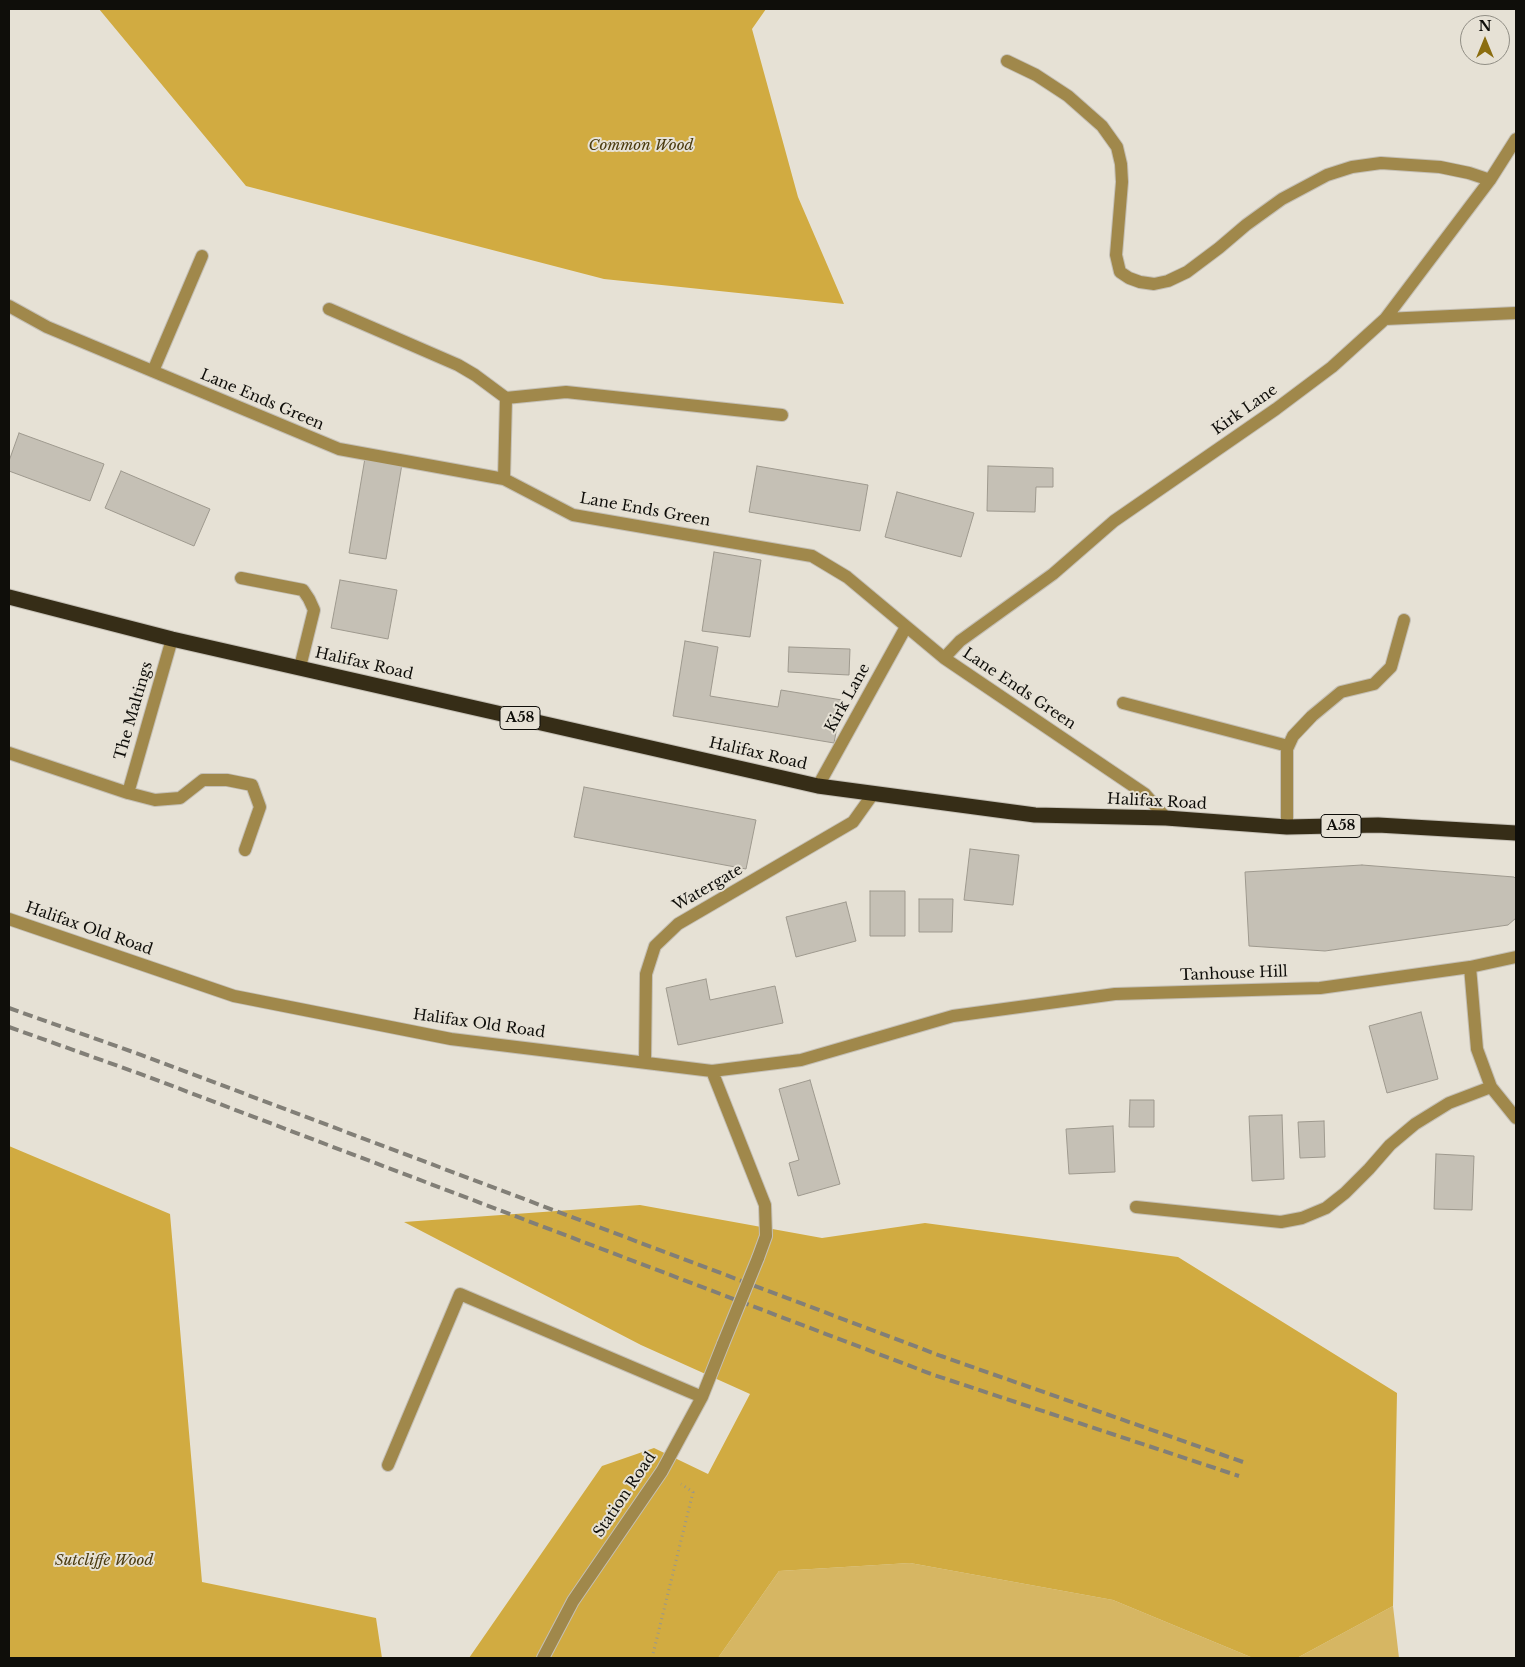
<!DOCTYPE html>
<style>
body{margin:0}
#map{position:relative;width:1525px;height:1667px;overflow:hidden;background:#e6e1d5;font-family:"Libre Baskerville",serif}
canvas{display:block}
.frame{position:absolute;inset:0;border:10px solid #0f0e0a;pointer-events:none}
.north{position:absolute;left:1460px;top:15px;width:50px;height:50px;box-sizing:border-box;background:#e6e1d5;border:1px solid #908d84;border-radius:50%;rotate:0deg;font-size:14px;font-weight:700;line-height:20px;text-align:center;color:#0f0e0a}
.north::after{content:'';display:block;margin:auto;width:18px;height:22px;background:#8b6d0f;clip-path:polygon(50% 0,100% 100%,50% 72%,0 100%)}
</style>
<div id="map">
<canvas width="1525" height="1667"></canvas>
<div class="frame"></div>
<div class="north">N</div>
</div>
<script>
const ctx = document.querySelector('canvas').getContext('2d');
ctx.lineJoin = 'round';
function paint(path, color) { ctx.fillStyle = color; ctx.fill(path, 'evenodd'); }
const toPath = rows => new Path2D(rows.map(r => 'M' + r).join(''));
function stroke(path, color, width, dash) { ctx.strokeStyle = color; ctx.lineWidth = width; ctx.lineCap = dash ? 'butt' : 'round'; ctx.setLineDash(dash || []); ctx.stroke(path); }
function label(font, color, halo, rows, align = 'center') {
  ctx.font = font + ' "Libre Baskerville",serif'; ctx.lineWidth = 4; ctx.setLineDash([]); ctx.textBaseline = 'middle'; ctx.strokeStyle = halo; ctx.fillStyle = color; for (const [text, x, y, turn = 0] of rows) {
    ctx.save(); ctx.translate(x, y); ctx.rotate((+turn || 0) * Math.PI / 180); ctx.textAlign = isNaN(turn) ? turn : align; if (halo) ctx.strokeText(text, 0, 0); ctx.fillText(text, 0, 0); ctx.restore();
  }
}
paint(toPath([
 [910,1563,1113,1600,1253,1658,718,1658,779,1571],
 [1393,1606,1399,1658,1297,1658]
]), '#d6b663');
paint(toPath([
 [99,9,766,9,752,29,798,197,844,304,604,279,246,186],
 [9,1146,170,1214,202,1582,376,1618,382,1658,9,1658],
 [640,1205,822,1238,925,1223,1178,1257,1397,1393,1393,1606,1297,1658,1253,1658,1113,1600,910,1563,779,1571,718,1658,469,1658,602,1466,654,1448,708,1474,750,1394,641,1345,404,1222]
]), '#d1ab41');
const building = toPath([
 [19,433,104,464,90,501,9,471,9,461,19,433],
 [365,458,402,464,386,559,349,553,365,458],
 [757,466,868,485,860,531,749,512,757,466],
 [988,466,1053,468,1053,487,1036,487,1035,512,987,511,988,466],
 [121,471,210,509,194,546,105,508,121,471],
 [897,492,974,513,961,557,885,537,897,492],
 [714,552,761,560,750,637,702,631,714,552],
 [340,580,397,590,388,639,331,628,340,580],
 [685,641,718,647,710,696,778,707,781,690,842,700,834,743,673,716,685,641],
 [789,647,850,649,849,675,788,672,789,647],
 [584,787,756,820,746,869,574,837,584,787],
 [970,849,1019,855,1013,905,964,900,970,849],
 [1362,865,1514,877,1516,879,1516,918,1508,925,1325,951,1249,946,1245,872,1362,865],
 [870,891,905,891,905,936,870,936,870,891],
 [919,899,953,899,952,932,919,932,919,899],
 [846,902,856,941,796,957,786,917,846,902],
 [706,979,710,1000,775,986,783,1023,678,1045,666,988,706,979],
 [1421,1012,1438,1079,1387,1093,1369,1026,1421,1012],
 [810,1080,840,1184,798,1196,789,1163,799,1160,779,1089,810,1080],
 [1130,1100,1154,1100,1154,1127,1129,1127,1130,1100],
 [1282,1115,1284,1179,1252,1181,1249,1116,1282,1115],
 [1324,1121,1325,1157,1300,1158,1298,1122,1324,1121],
 [1113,1126,1115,1172,1069,1174,1066,1129,1113,1126],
 [1436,1154,1474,1156,1472,1210,1434,1209,1436,1154]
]);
paint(building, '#c5c0b5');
stroke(building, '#9e998e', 1);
const minor = toPath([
 [1007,61,1036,75,1068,96,1102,126,1117,147,1121,164,1122,182,1116,255,1120,272,1129,278,1140,282,1154,284,1168,281,1187,272,1219,248,1246,225,1282,199,1327,175,1352,167,1381,163,1440,167,1469,173,1490,180],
 [9,306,47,327,339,449,504,479,573,515,812,556,847,577,944,658,1145,794,1166,818],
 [329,309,458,365,475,375,506,398],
 [1385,319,1516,313],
 [153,371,202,256],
 [504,479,506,398,566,392,782,415],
 [241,578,303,590,309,599,314,610,300,667],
 [944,658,960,641,1053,574,1114,521,1276,409,1332,367,1385,319,1490,180,1516,139],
 [1123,703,1288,746],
 [9,753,128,793,172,639],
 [818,786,906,627],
 [128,793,155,800,180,798,203,780,227,780,252,785,260,807,245,850],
 [1287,827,1287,749,1293,736,1312,716,1341,692,1374,684,1391,667,1404,620],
 [9,919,234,996,451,1039,712,1071,801,1060,953,1016,1115,994,1320,988,1470,967,1516,957],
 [1470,967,1477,1049,1491,1087,1516,1118],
 [645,1062,646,974,655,946,678,924,853,822,873,794],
 [712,1071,765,1205,766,1236,758,1258],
 [1136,1207,1281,1222,1302,1218,1326,1208,1345,1193,1369,1169,1390,1145,1415,1124,1449,1103,1491,1087],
 [388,1465,460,1294,702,1397],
 [543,1658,573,1601,662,1471,702,1397,723,1344]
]);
const highway = toPath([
 [9,597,172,639,818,786,1035,815,1166,818,1287,827,1378,825,1516,833]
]);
stroke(minor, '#c4bfb5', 14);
stroke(highway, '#c4bfb5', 17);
stroke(toPath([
 [652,1658,693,1492,681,1484]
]), '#99968d', 3, [1, 4]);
stroke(minor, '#a0884b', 12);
stroke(highway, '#362d17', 15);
stroke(toPath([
 [9,1008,147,1057,941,1356,1243,1462],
 [9,1027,146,1076,934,1375,1239,1476]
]), '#827f77', 4, [10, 5]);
const minorBridge = toPath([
 [723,1344,758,1258]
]);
stroke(minorBridge, '#c4bfb5', 14, []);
stroke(minorBridge, '#a0884b', 12);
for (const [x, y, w] of [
 [520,718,40],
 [1341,826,40]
]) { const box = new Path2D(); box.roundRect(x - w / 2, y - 11.5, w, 23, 4); ctx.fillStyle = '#e6e1d5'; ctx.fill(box); stroke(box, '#0f0e0a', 1); }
label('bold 14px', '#0f0e0a', null, [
 ["A58",520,718],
 ["A58",1341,826]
]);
label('italic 15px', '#4b3b0f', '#e6e1d5', [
 ["Common Wood",641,146],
 ["Sutcliffe Wood",104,1561]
]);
label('15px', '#0f0e0a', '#e6e1d5', [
 ["Lane Ends Green",262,400,23],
 ["Kirk Lane",1245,410,-35],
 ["Lane Ends Green",645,510,10],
 ["Halifax Road",364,664,13],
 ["Lane Ends Green",1019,689,34],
 ["Kirk Lane",848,698,-61],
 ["The Maltings",134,711,-74],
 ["Halifax Road",758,754,13],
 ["Halifax Road",1157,802,3],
 ["Watergate",708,888,-30],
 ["Halifax Old Road",89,929,19],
 ["Tanhouse Hill",1234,974,-2],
 ["Halifax Old Road",479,1024,8],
 ["Station Road",625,1495,-56]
]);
</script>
